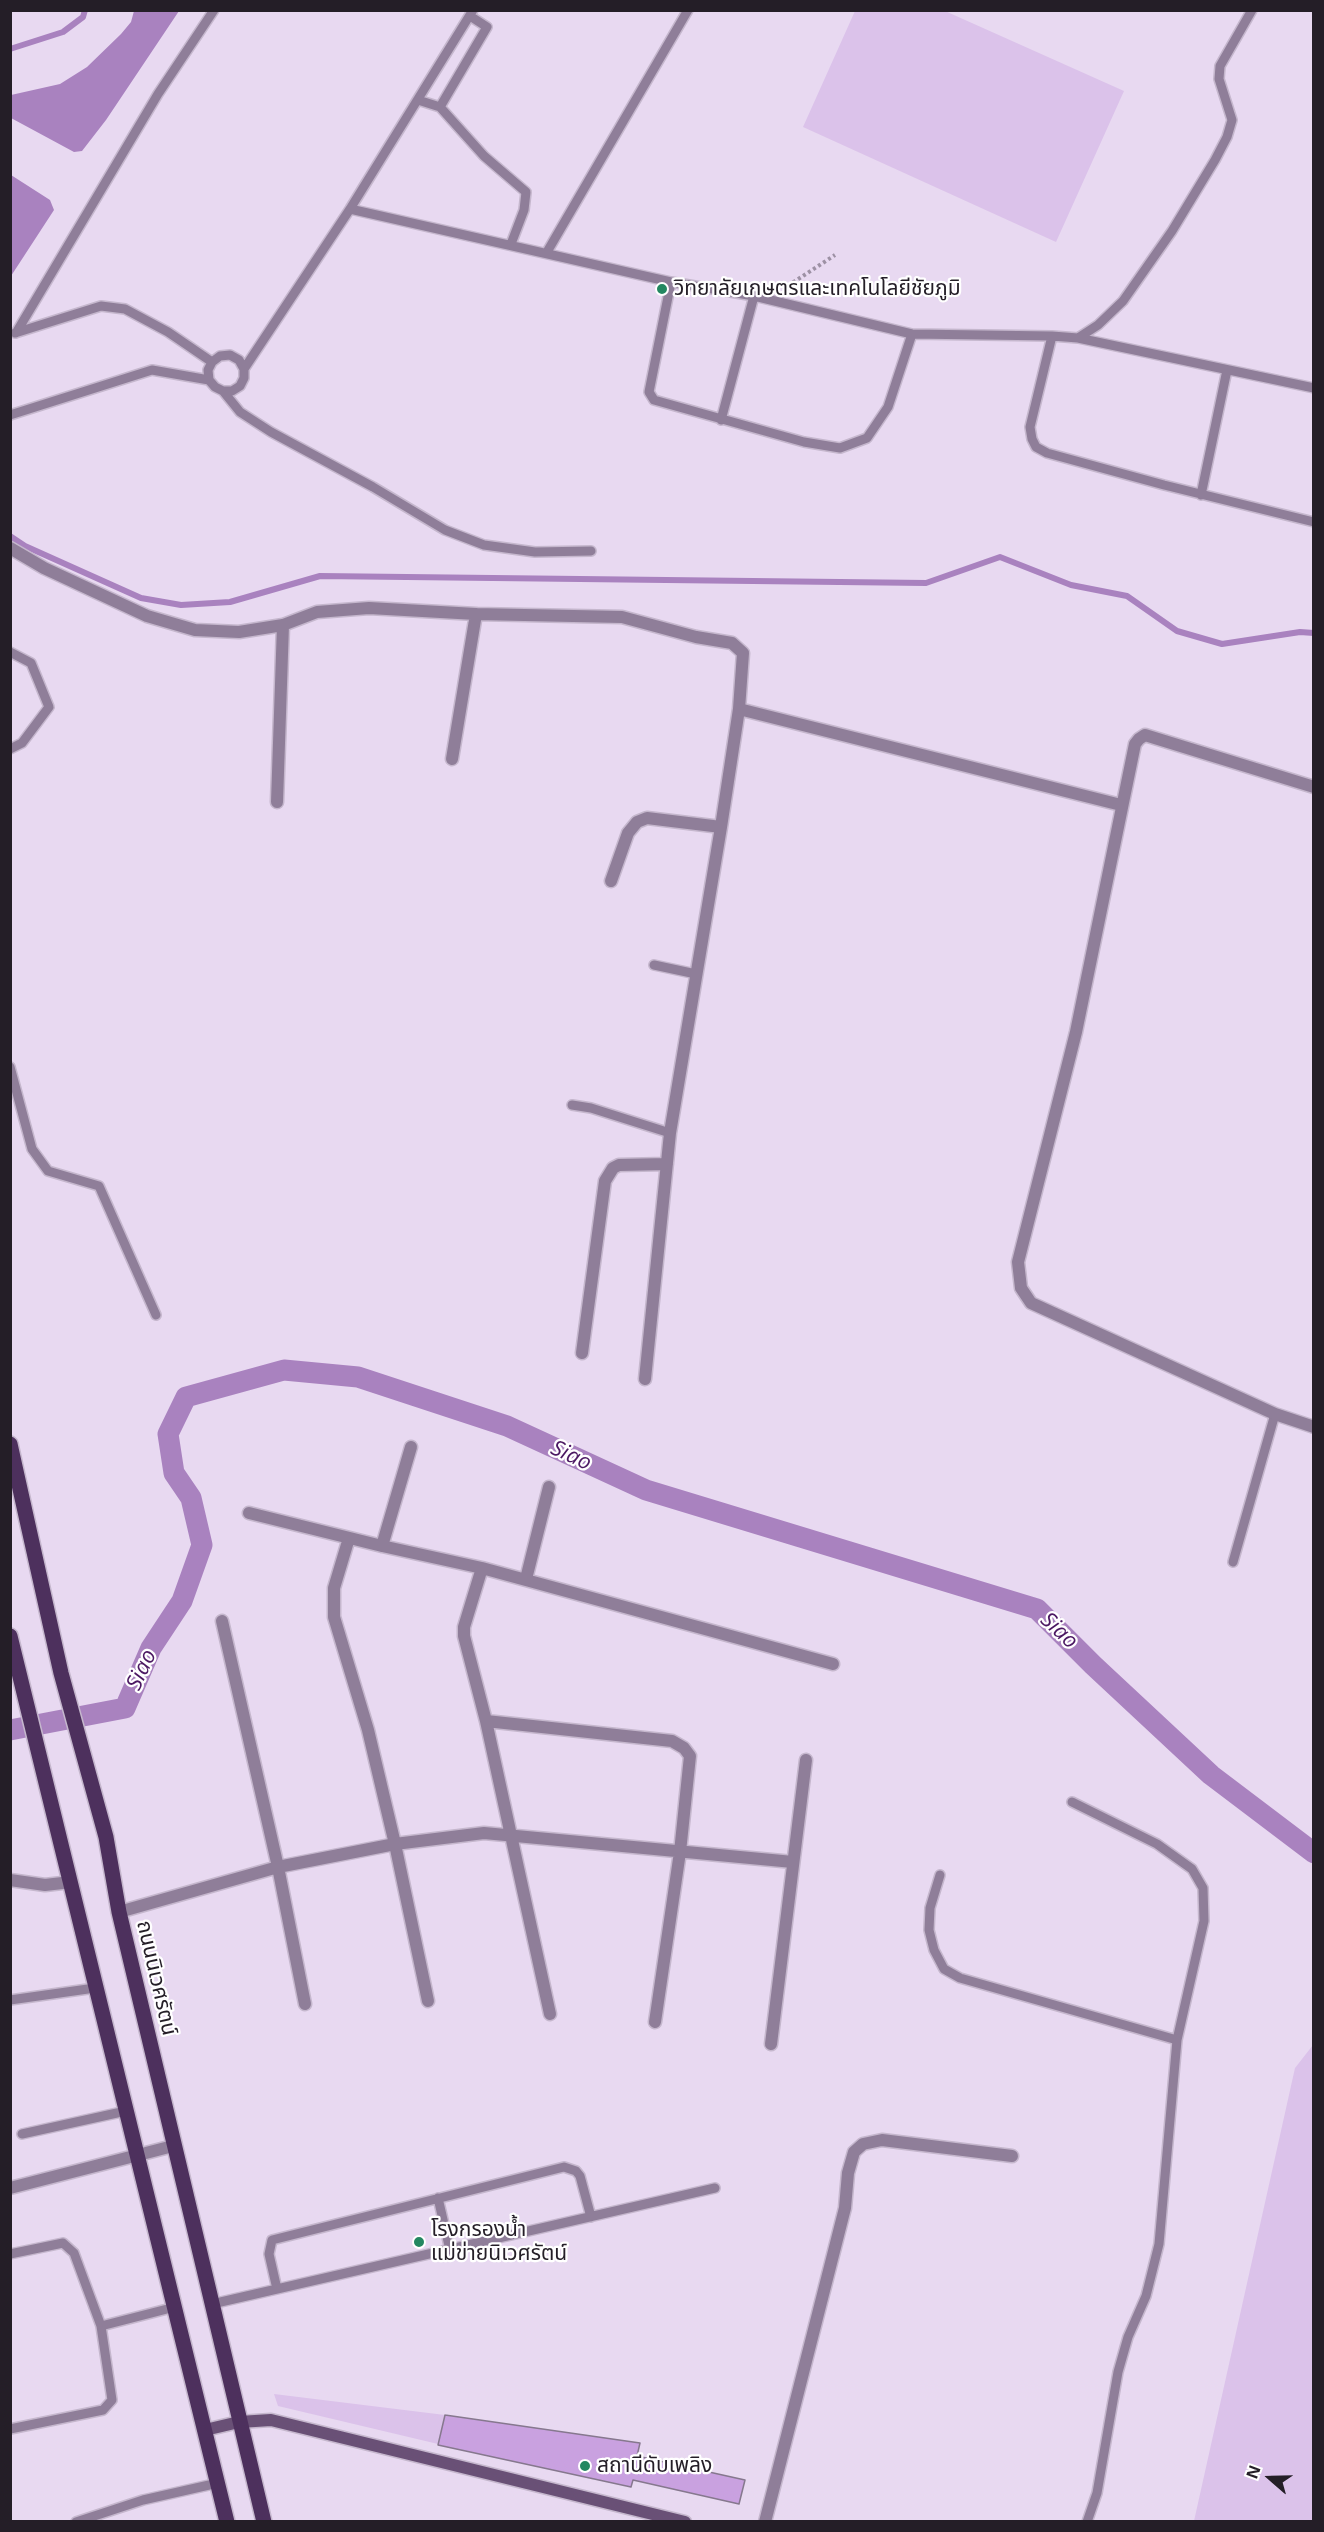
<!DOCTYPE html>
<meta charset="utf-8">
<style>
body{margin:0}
#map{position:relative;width:1324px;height:2532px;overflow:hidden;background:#e8d9f1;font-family:"Open Sans",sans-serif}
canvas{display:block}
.frame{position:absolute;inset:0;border:12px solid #241e27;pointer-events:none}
.north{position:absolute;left:1240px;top:2448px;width:60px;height:60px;-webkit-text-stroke:4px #fff;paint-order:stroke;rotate:290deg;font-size:16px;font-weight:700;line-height:24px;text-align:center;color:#241e27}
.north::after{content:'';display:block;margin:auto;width:21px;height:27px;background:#241e27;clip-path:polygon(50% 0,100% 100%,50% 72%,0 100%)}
</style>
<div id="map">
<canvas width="1324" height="2532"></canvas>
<div class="frame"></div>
<div class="north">N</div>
</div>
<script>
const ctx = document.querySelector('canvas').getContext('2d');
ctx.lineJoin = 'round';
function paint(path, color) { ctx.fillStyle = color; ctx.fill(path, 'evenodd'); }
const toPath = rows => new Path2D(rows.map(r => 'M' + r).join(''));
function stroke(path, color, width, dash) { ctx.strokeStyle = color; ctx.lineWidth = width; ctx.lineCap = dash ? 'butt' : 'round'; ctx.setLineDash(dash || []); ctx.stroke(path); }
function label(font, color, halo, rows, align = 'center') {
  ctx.font = font + ' "Open Sans","Noto Sans Thai",sans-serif'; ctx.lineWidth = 4.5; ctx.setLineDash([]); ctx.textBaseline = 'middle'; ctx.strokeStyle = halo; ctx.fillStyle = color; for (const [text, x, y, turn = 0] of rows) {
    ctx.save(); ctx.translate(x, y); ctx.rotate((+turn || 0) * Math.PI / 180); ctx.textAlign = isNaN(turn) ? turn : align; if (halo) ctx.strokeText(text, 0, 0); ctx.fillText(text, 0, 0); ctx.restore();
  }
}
paint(toPath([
 [855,11,945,11,1124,91,1056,242,803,127],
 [1313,2045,1313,2521,1194,2521,1295,2068],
 [274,2394,445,2415,438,2444,278,2406]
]), '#dbc2ea');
paint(toPath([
 [134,11,179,11,106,120,82,151,74,152,11,118,11,95,60,84,87,67,121,34,131,22],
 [11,175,50,200,54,210,11,276]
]), '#a982bf');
stroke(toPath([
 [10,49,63,32,83,17,85,10],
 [10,536,25,546,141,598,181,605,230,602,320,576,926,583,1000,557,1071,585,1127,596,1177,631,1222,644,1300,632,1314,633]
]), '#a982bf', 6);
stroke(toPath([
 [10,1730,125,1708,151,1648,182,1601,202,1545,191,1498,174,1473,168,1434,186,1397,284,1370,358,1377,507,1426,646,1490,1037,1609,1093,1665,1211,1775,1314,1853]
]), '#a982bf', 21);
const building = toPath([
 [445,2415,640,2443,637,2456,745,2480,739,2504,633,2480,631,2487,438,2445,445,2415]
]);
paint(building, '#c9a1e0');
stroke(building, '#86788e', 1.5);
const lane = toPath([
 [418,100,440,107,484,156,526,192,524,210,511,244],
 [440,107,487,27,470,16],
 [350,209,671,282,754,296,912,334,1052,336,1078,338,1314,388],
 [547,252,688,10],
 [671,282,649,392,654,400,804,442,840,448,867,438,888,407,912,334],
 [15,333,101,306,125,309,168,332,212,362],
 [16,333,158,94,214,10],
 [1052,336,1030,427,1032,439,1036,447,1047,453,1164,485,1314,522],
 [1078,338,1098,325,1123,301,1172,231,1215,160,1227,137,1232,120,1219,79,1220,66,1252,10],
 [244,369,239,360,230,355,220,356,212,362,208,370,209,380,215,387,223,391,232,391,240,386,244,378,244,369,350,209,473,10],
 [223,391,240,412,271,432,373,487,445,530,484,545,535,552,591,551],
 [10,415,152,370,209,380],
 [721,420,754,296],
 [1201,495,1227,370],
 [10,652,31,663,49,707,22,743,10,749],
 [654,965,696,974],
 [10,1067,32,1149,48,1171,99,1186,156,1315],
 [572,1105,591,1108,670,1133],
 [1233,1562,1275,1414],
 [1072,1802,1157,1844,1192,1869,1203,1888,1204,1921,1177,2040,1159,2244,1146,2296,1128,2337,1118,2372,1097,2493,1087,2522],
 [940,1875,930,1908,929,1930,934,1950,944,1969,960,1978,1177,2040],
 [10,2000,95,1988],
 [22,2134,126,2111],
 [438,2198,450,2250],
 [10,2254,63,2243,74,2253,101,2326],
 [277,2289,269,2254,272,2240,564,2167,576,2171,580,2176,591,2217],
 [212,2304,715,2188],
 [10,2429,103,2410,112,2400,101,2326,175,2307],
 [76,2522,143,2500,218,2483]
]);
const street = toPath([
 [10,548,44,568,147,616,195,630,239,632,283,625,317,612,369,608,476,614,622,617,696,637,732,643,743,653,739,709,721,827,670,1133,645,1379],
 [739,709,1121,805],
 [452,759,476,614],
 [1314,787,1145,735,1139,739,1135,744,1076,1032,1018,1262,1021,1288,1031,1303,1275,1414,1314,1427],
 [277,802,283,625],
 [611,881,628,833,637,822,647,818,721,827],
 [582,1353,605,1181,613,1168,619,1165,667,1164],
 [249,1513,382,1546,482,1568,833,1664],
 [349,1538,334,1588,334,1617,368,1730,395,1844,428,2001],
 [382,1546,411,1447],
 [482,1568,464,1627,464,1636,486,1721,550,2014],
 [526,1579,549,1487],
 [222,1621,278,1867,305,2004],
 [486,1721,672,1741,684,1748,690,1756,680,1852,655,2022],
 [10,1880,45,1885,71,1882],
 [119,1912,278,1867,395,1844,484,1833,793,1862],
 [771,2044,806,1760],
 [10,2188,173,2146],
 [765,2522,845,2208,848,2173,854,2152,863,2144,882,2140,1012,2156]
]);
const secondary = toPath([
 [205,2430,239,2422,271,2420,685,2522]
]);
const primary = toPath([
 [10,1444,61,1673,106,1837,119,1912,264,2522],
 [10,1636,227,2522]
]);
stroke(lane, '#c5b7cd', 12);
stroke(street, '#c5b7cd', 15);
stroke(secondary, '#c5b7cd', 15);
stroke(primary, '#c5b7cd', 18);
stroke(toPath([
 [783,289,835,255]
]), '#9d91a4', 4, [3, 3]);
stroke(lane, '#8f7e99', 9);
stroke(street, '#8f7e99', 12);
stroke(secondary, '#695076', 12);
stroke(primary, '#4d305d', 15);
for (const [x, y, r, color] of [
 [662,289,6,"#238761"],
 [419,2242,6,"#238761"],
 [585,2466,6,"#238761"]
]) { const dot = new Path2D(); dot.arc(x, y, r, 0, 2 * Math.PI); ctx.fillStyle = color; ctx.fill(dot); stroke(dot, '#fff', 2); }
label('21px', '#241e27', '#fff', [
 ["วิทยาลัยเกษตรและเทคโนโลยีชัยภูมิ",674,289],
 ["โรงกรองน้ำ",431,2230],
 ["แม่ข่ายนิเวศรัตน์",431,2254],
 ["สถานีดับเพลิง",597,2466]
], 'left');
label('21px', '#241e27', '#fff', [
 ["ถนนนิเวศรัตน์",156,1978,77]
]);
label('italic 22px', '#4b1862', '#fff', [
 ["Siao",571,1456,25],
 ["Siao",1059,1631,43],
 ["Siao",142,1670,-65]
]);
</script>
